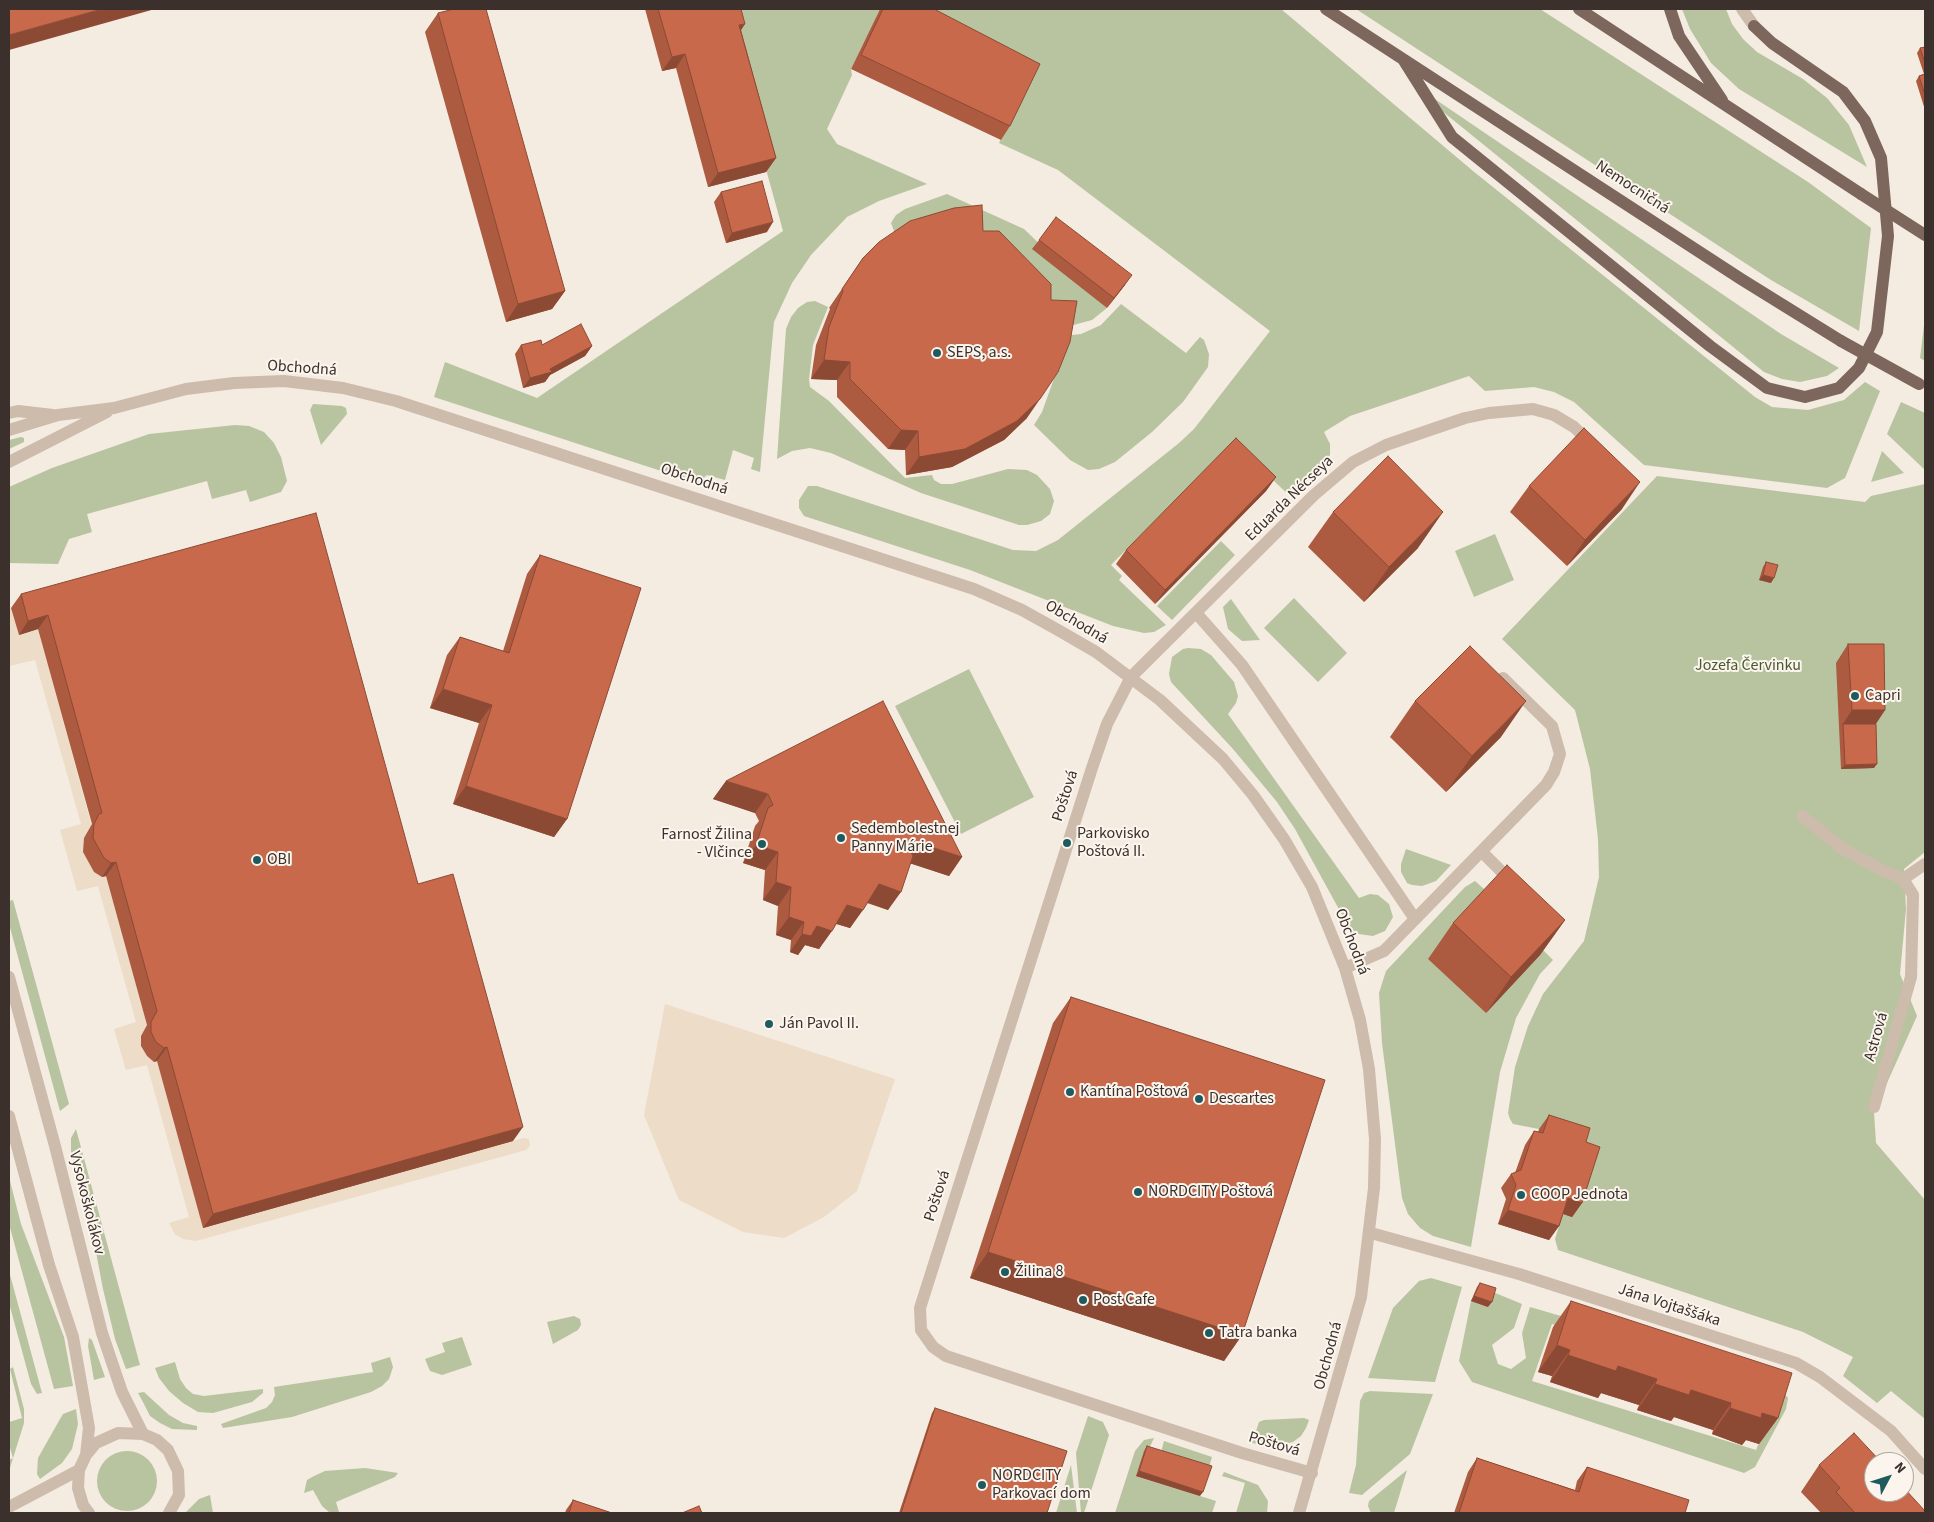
<!DOCTYPE html>
<meta charset="utf-8">
<style>
body{margin:0}
#map{position:relative;width:1934px;height:1522px;overflow:hidden;background:#f4ebe1;font-family:"Source Sans 3",sans-serif}
canvas{display:block}
.frame{position:absolute;inset:0;border:10px solid #3b302b;pointer-events:none}
.north{position:absolute;left:1864px;top:1452px;width:50px;height:50px;box-sizing:border-box;background:#fbf5ee;border:1px solid #aea6a0;border-radius:50%;rotate:50deg;font-size:14px;font-weight:700;line-height:20px;text-align:center;color:#3b302b}
.north::after{content:'';display:block;margin:auto;width:18px;height:22px;background:#1f5a5e;clip-path:polygon(50% 0,100% 100%,50% 72%,0 100%)}
</style>
<div id="map">
<canvas width="1934" height="1522"></canvas>
<div class="frame"></div>
<div class="north">N</div>
</div>
<script>
const ctx = document.querySelector('canvas').getContext('2d');
ctx.lineJoin = 'round';
function paint(path, color) { ctx.fillStyle = color; ctx.fill(path, 'evenodd'); }
const toPath = rows => new Path2D(rows.map(r => 'M' + r).join(''));
function stroke(path, color, width, dash) { ctx.strokeStyle = color; ctx.lineWidth = width; ctx.lineCap = dash ? 'butt' : 'round'; ctx.setLineDash(dash || []); ctx.stroke(path); }
function label(font, color, halo, rows, align = 'center') {
  ctx.font = font + ' "Source Sans 3",sans-serif'; ctx.lineWidth = 4; ctx.setLineDash([]); ctx.textBaseline = 'middle'; ctx.strokeStyle = halo; ctx.fillStyle = color; for (const [text, x, y, turn = 0] of rows) {
    ctx.save(); ctx.translate(x, y); ctx.rotate((+turn || 0) * Math.PI / 180); ctx.textAlign = isNaN(turn) ? turn : align; if (halo) ctx.strokeText(text, 0, 0); ctx.fillText(text, 0, 0); ctx.restore();
  }
}
paint(toPath([
 [722,9,880,9,851,69,852,75,827,129,837,144,927,184,879,201,847,217,811,255,792,283,774,322,760,472,751,469,754,458,733,450,725,480,707,475,698,483,434,397,445,362,537,398,783,231],
 [897,9,1281,9,1473,171,1755,397,1772,407,1808,410,1844,400,1865,382,1880,391,1845,478,1827,488,1644,465,1574,402,1554,392,1534,387,1485,391,1469,376,1350,416,1324,432,1330,444,1330,455,1292,498,1258,466,1226,449,1111,565,1122,576,1119,580,1166,625,1154,632,1144,633,1113,626,970,570,804,516,799,508,799,500,808,486,817,486,1013,550,1036,551,1058,540,1179,443,1194,429,1270,331,1058,170,999,143,1030,78],
 [1356,9,1540,9,1808,182,1871,228,1859,331,1771,280],
 [1682,9,1726,9,1732,24,1743,39,1757,52,1803,79,1827,98,1849,125,1867,167,1739,89,1711,63,1690,29],
 [1429,95,1781,334,1839,368,1827,376,1800,382,1782,379,1764,372,1426,98],
 [947,194,1024,229,1107,308,1092,320,1066,327,897,239,891,223,896,215,905,209],
 [815,301,828,307,813,345,809,379,810,387,829,401,905,478,932,475,934,480,941,484,952,484,1008,469,1027,470,1037,475,1050,489,1054,501,1050,514,1041,521,1027,525,1019,525,921,493,831,453,810,448,792,451,777,459,786,329,791,317,798,308,807,302],
 [1121,304,1186,353,1200,337,1204,340,1209,354,1208,367,1183,402,1152,432,1115,462,1099,469,1088,470,1070,460,1034,425,1042,412,1056,373,1064,336,1081,334,1101,325],
 [1925,317,1925,361,1920,358],
 [1901,402,1925,413,1925,470,1887,434],
 [313,404,342,406,346,408,347,414,321,445,310,410],
 [235,425,249,426,264,432,274,443,281,457,287,481,281,492,250,502,246,490,212,499,207,481,87,514,92,532,69,539,58,564,9,563,9,487,52,468,149,434],
 [21,437,24,438,24,442,9,449,9,440],
 [1882,451,1904,473,1871,482],
 [1657,476,1865,502,1871,496,1925,484,1925,852,1904,869,1906,909,1900,974,1917,1016,1874,1112,1876,1143,1925,1200,1925,1419,1891,1391,1877,1403,1843,1376,1853,1357,1803,1332,1558,1250,1555,1239,1563,1213,1539,1129,1513,1124,1510,1119,1508,1113,1515,1067,1528,1026,1543,994,1584,941,1599,877,1598,839,1590,769,1575,710,1502,639],
 [1495,534,1514,580,1474,597,1455,551],
 [1221,541,1235,555,1172,620,1157,606],
 [1294,598,1347,653,1318,682,1264,628],
 [1231,599,1260,640,1242,641,1228,629,1223,607],
 [1188,648,1201,649,1211,655,1234,682,1238,696,1236,703,1228,714,1359,898,1370,894,1378,895,1389,904,1393,917,1385,931,1373,936,1352,933,1295,829,1277,802,1233,749,1171,682,1169,674,1172,657,1183,649],
 [969,669,1034,797,961,834,895,706],
 [1406,849,1451,865,1436,881,1422,886,1412,885,1407,883,1401,872,1401,864],
 [1475,881,1515,916,1518,925,1553,960,1540,974,1516,1018,1500,1072,1471,1247,1433,1236,1420,1228,1408,1214,1402,1198,1382,1043,1379,993,1386,971,1465,887],
 [13,900,69,1104,60,1111,9,924,9,901],
 [76,1129,140,1365,126,1369,115,1339,103,1289,89,1215,71,1151,71,1138],
 [9,1177,21,1224,64,1337,73,1386,54,1389,9,1224],
 [9,1271,42,1393,37,1394,31,1384,9,1303],
 [1431,1278,1462,1287,1435,1382,1368,1378,1393,1308,1419,1281],
 [1493,1292,1522,1304,1514,1328,1492,1345,1498,1364,1511,1369,1526,1358,1522,1333,1530,1307,1585,1323,1582,1334,1552,1324,1532,1381,1756,1450,1781,1389,1788,1398,1786,1409,1755,1467,1744,1473,1472,1382,1459,1361,1471,1301,1488,1307],
 [574,1316,580,1319,581,1325,578,1330,553,1344,547,1322],
 [462,1337,472,1365,442,1375,430,1371,425,1359,445,1352,442,1343],
 [89,1338,92,1340,105,1377,94,1380,88,1346],
 [390,1357,393,1367,389,1379,382,1386,371,1392,292,1417,223,1428,221,1424,266,1408,272,1402,275,1395,274,1387,373,1372,371,1363],
 [175,1362,180,1379,186,1388,193,1394,204,1396,263,1389,263,1393,252,1402,213,1413,198,1412,183,1403,169,1391,159,1378,155,1368],
 [13,1367,24,1409,24,1423,9,1471,9,1460,13,1458,9,1444,9,1422,22,1418,10,1369],
 [1370,1391,1433,1394,1410,1454,1362,1495,1349,1493,1356,1465,1360,1401,1364,1393],
 [144,1392,169,1415,183,1423,197,1426,197,1430,172,1429,160,1423,150,1416,144,1404,138,1393],
 [76,1409,78,1424,72,1449,62,1463,40,1479,37,1474,38,1458,60,1419,63,1414],
 [1088,1416,1103,1422,1109,1435,1084,1513,1081,1513,1076,1453],
 [1304,1418,1309,1420,1306,1428,1301,1436,1293,1442,1275,1447,1252,1443,1259,1422,1264,1420],
 [1154,1438,1136,1476,1216,1501,1212,1513,1115,1513,1135,1451,1144,1440],
 [1164,1441,1212,1457,1208,1471,1160,1456],
 '97 1481a30 30 0 1 1 60 0a30 30 0 1 1-60 0Z',
 [1071,1465,1077,1513,1056,1513],
 [365,1468,398,1473,395,1477,336,1502,339,1512,330,1513,322,1506,313,1490,304,1493,307,1480,314,1476,325,1471],
 [1407,1470,1394,1513,1371,1513,1368,1506,1369,1501],
 [1224,1472,1258,1485,1268,1501,1267,1513,1236,1513,1245,1483,1222,1476],
 [210,1495,213,1513,185,1513,199,1499]
]), '#b8c4a0');
paint(toPath([
 [11,608,19,635,38,629,92,827,84,838,84,852,94,872,102,877,106,876,147,1025,141,1036,141,1046,147,1056,154,1062,157,1061,203,1228,524,1138,529,1139,530,1146,526,1150,196,1241,183,1239,175,1234,169,1223,189,1217,147,1065,126,1070,114,1029,136,1022,98,886,77,891,60,830,81,824,35,660,9,666,9,609],
 [665,1004,895,1079,857,1191,824,1217,784,1238,743,1232,679,1200,644,1115]
]), '#ecdcc8');
stroke(toPath([
 [1742,9,1754,26],
 [9,413,18,411,53,415],
 [9,430,58,415,114,408,186,389,234,383,284,381,343,388,396,401,974,589,1022,610,1058,630,1096,652,1160,700,1223,759,1253,795,1284,839,1312,887,1345,968,1360,1020,1369,1069,1375,1139,1374,1188,1361,1297,1299,1513],
 [9,462,107,412],
 [1197,614,1242,665,1415,919],
 [1802,816,1843,849,1880,869,1903,879],
 [1482,852,1512,882],
 [1903,879,1925,864],
 [1345,968,1384,951,1546,785,1554,772,1560,754,1552,726,1503,678],
 [9,977,55,1146,102,1333,122,1392,143,1434],
 [1874,1107,1911,977,1913,895,1903,879],
 [9,1116,49,1265,73,1337,89,1428,86,1455],
 [1371,1233,1519,1274,1796,1363,1820,1377,1891,1431,1925,1469],
 [1312,1473,1242,1453,946,1356,933,1347,921,1330,920,1308,1091,771,1107,724,1131,677,1314,495,1353,462,1386,445,1465,418,1489,413,1533,409,1554,415,1574,427,1592,444],
 [9,1507,79,1470],
 [89,1513,83,1505,78,1488,79,1470,86,1455,96,1443,118,1433,143,1434,157,1440,168,1450,178,1471,179,1495,169,1513]
]), '#cdbbac', 12);
stroke(toPath([
 [1326,9,1741,279,1841,341],
 [1579,9,1861,194],
 [1670,9,1679,36,1722,100],
 [1403,59,1452,137,1710,346,1767,388,1805,397,1839,388,1859,368,1877,332,1888,236,1881,158,1865,121,1843,92,1772,43,1754,26]
]), '#7d675c', 12);
stroke(toPath([
 [1861,194,1925,235],
 [1841,341,1919,384]
]), '#7d675c', 12);
paint(toPath([
 [645,9,741,9,741,30,776,158,766,172,708,187,676,68,662,71],
 [880,9,934,9,1010,126,1001,140,851,69],
 [438,13,565,291,552,309,506,322,425,32],
 [1925,47,1925,110,1916,81,1919,76,1924,74,1917,53,1920,48],
 [721,192,767,232,726,243,714,202],
 [983,231,1027,418,1004,440,952,467,906,475,905,450,888,449,837,397,837,380,811,379,816,345,830,309,829,308,863,258],
 [1039,240,1125,285,1107,308,1032,249],
 [521,345,592,346,585,356,550,375,545,382,523,388,515,354],
 [1276,477,1266,491,1155,604,1116,564,1126,550],
 [1529,486,1622,509,1567,566,1510,512],
 [1333,512,1418,548,1364,602,1308,547],
 [540,555,567,819,554,837,453,804,479,723,430,708,447,655,460,637,503,651,527,574],
 [1766,562,1771,583,1759,580,1763,567],
 [21,594,418,884,513,1141,203,1228,157,1061,154,1062,147,1056,141,1046,141,1036,147,1025,106,876,102,877,94,872,83,852,84,838,92,824,38,629,19,635,11,608],
 [1848,644,1885,710,1876,724,1874,768,1841,769,1836,663],
 [1415,701,1501,737,1446,792,1390,737],
 [726,781,962,857,949,876,910,863,888,910,867,903,850,928,836,924,819,949,805,945,798,955,790,952,791,940,776,935,778,906,763,900,765,870,743,863,755,826,759,821,755,813,713,799],
 [1565,920,1540,955,1486,1013,1428,959,1453,923],
 [1071,997,1242,1335,1224,1361,970,1278,1053,1023],
 [1549,1115,1586,1142,1582,1203,1572,1217,1563,1214,1559,1226,1549,1240,1498,1224,1506,1199,1501,1188,1511,1174,1515,1173,1525,1145,1534,1131,1538,1132,1539,1129],
 [1480,1283,1488,1307,1471,1301,1477,1287],
 [1571,1301,1778,1418,1759,1444,1746,1440,1742,1445,1712,1434,1713,1430,1674,1417,1671,1421,1637,1410,1639,1405,1601,1393,1598,1398,1550,1382,1552,1376,1538,1372,1553,1327],
 [935,1408,1047,1513,899,1513,932,1413],
 [1147,1446,1200,1496,1136,1476,1144,1451],
 [1477,1458,1575,1490,1577,1481,1587,1467,1685,1513,1454,1513,1468,1472],
 [1819,1465,1925,1513,1821,1513,1801,1492],
 [573,1500,612,1513,565,1513,566,1510]
]), '#ac5a40');
paint(toPath([
 [102,9,155,9,9,50,9,35],
 [745,24,736,38,739,25],
 [685,54,676,68,662,71,672,57],
 [776,158,766,172,708,187,718,173],
 [773,222,767,232,726,243,732,233],
 [1132,275,1125,285,1107,308,1114,298],
 [565,291,552,309,506,322,518,304],
 [592,346,585,356,550,375,545,382,523,388,530,378,550,369],
 [824,360,850,362,837,380,811,379],
 [1040,399,1027,418,1004,440,952,467,906,475,919,457],
 [901,430,918,431,905,450,888,449],
 [1276,477,1266,491,1155,604,1165,590],
 [1640,482,1622,509,1567,566,1585,540],
 [1443,512,1418,548,1364,602,1389,567],
 [1763,575,1774,578,1771,583,1759,580],
 [48,615,38,629,19,635,28,621],
 [443,689,492,705,479,723,430,708],
 [1526,701,1501,737,1446,792,1472,756],
 [1852,710,1885,710,1872,729,1843,724],
 [1877,764,1874,768,1841,769,1845,765],
 [726,781,768,794,755,813,713,799],
 [466,786,567,819,554,837,453,804],
 [922,844,962,857,949,876,909,863,910,850],
 [756,845,778,852,765,870,743,863],
 [116,862,106,876,102,877,111,863],
 [776,882,791,887,778,906,763,900],
 [879,884,901,892,888,910,866,902],
 [847,905,863,910,850,928,834,923],
 [789,917,804,922,791,940,776,935],
 [1565,920,1540,955,1486,1013,1511,977],
 [817,926,832,931,819,949,805,945,798,955,790,952,802,934],
 [167,1047,157,1061,154,1062,164,1048],
 [523,1127,513,1141,203,1228,213,1214],
 [1568,1198,1582,1203,1572,1217,1558,1212],
 [1508,1210,1559,1226,1549,1240,1498,1224],
 [988,1252,1242,1335,1224,1361,970,1278],
 [1474,1296,1492,1302,1488,1307,1471,1301],
 [1557,1345,1570,1350,1552,1376,1538,1372],
 [1568,1355,1618,1366,1657,1379,1639,1405,1601,1393,1598,1398,1550,1382],
 [1655,1384,1691,1390,1731,1403,1713,1430,1674,1417,1671,1421,1637,1410],
 [1730,1408,1762,1413,1778,1418,1759,1444,1746,1440,1742,1445,1712,1434],
 [1139,1471,1203,1492,1200,1496,1136,1476]
]), '#8c4a34');
const building = toPath([
 [9,9,102,9,9,35,9,9],
 [454,9,486,9,565,291,518,304,438,13,454,9],
 [658,9,741,9,745,24,739,25,776,158,718,173,685,54,672,57,658,9],
 [883,9,934,9,1040,64,1010,126,861,55,883,9],
 [1925,47,1925,63,1920,48,1925,47],
 [1925,74,1925,95,1919,76,1925,74],
 [762,181,773,222,732,233,721,192,762,181],
 [982,205,983,231,999,231,1051,284,1051,300,1077,301,1070,342,1058,372,1040,399,1017,421,965,449,919,457,918,431,901,430,850,379,850,362,824,360,829,327,843,291,842,289,863,258,879,242,910,221,954,208,982,205],
 [1056,217,1132,275,1114,298,1039,240,1056,217],
 [581,324,592,346,550,369,552,372,530,378,521,345,541,340,542,345,581,324],
 [1584,428,1640,482,1585,540,1529,486,1584,428],
 [1236,438,1276,477,1165,590,1126,550,1236,438],
 [1388,456,1443,512,1389,567,1333,512,1388,456],
 [316,513,418,884,453,874,523,1127,213,1214,167,1047,164,1048,156,1042,151,1032,151,1022,157,1011,116,862,111,863,104,858,93,838,94,824,99,814,102,813,48,615,28,621,21,594,316,513],
 [540,555,641,588,567,819,466,786,492,705,443,689,460,637,509,653,540,555],
 [1766,562,1778,565,1774,578,1763,575,1766,562],
 [1848,644,1884,644,1885,710,1852,710,1848,644],
 [1470,646,1526,701,1472,756,1415,701,1470,646],
 [883,701,962,857,922,844,910,850,913,856,901,892,879,884,863,910,847,905,832,931,817,926,811,936,802,934,804,922,789,917,791,887,776,882,778,852,756,845,768,808,773,805,768,794,726,781,883,701],
 [1843,724,1876,724,1877,764,1845,765,1843,724],
 [1507,865,1565,920,1511,977,1453,923,1507,865],
 [1071,997,1325,1080,1242,1335,988,1252,1071,997],
 [1549,1115,1590,1128,1586,1142,1600,1147,1582,1203,1568,1198,1559,1226,1508,1210,1516,1185,1511,1174,1521,1170,1534,1131,1543,1133,1549,1115],
 [1480,1283,1496,1288,1492,1302,1474,1296,1480,1283],
 [1571,1301,1792,1373,1778,1418,1762,1413,1761,1418,1730,1408,1731,1403,1691,1390,1689,1395,1655,1384,1657,1379,1618,1366,1616,1371,1568,1355,1570,1350,1557,1345,1571,1301],
 [935,1408,1067,1451,1047,1513,901,1513,935,1408],
 [1854,1433,1881,1462,1874,1462,1874,1492,1904,1492,1904,1488,1925,1511,1925,1513,1855,1513,1836,1492,1840,1488,1819,1465,1854,1433],
 [1147,1446,1212,1466,1203,1492,1139,1471,1147,1446],
 [1477,1458,1579,1492,1587,1467,1689,1500,1685,1513,1459,1513,1477,1458],
 [573,1500,612,1513,569,1513,573,1500],
 [699,1506,702,1513,682,1513,699,1506]
]);
paint(building, '#c8694b');
stroke(building, '#8c4a34', 1);
for (const [x, y, r, color] of [
 [937,353,5,"#1f5a5e"],
 [1855,696,5,"#1f5a5e"],
 [841,838,5,"#1f5a5e"],
 [1067,843,5,"#1f5a5e"],
 [762,844,5,"#1f5a5e"],
 [257,860,5,"#1f5a5e"],
 [769,1024,5,"#1f5a5e"],
 [1070,1092,5,"#1f5a5e"],
 [1199,1099,5,"#1f5a5e"],
 [1138,1192,5,"#1f5a5e"],
 [1521,1195,5,"#1f5a5e"],
 [1005,1272,5,"#1f5a5e"],
 [1083,1300,5,"#1f5a5e"],
 [1209,1333,5,"#1f5a5e"],
 [982,1485,5,"#1f5a5e"]
]) { const dot = new Path2D(); dot.arc(x, y, r, 0, 2 * Math.PI); ctx.fillStyle = color; ctx.fill(dot); stroke(dot, '#fbf5ee', 2); }
label('16px', '#3b302b', '#fbf5ee', [
 ["Nemocničná",1632,188,33],
 ["Obchodná",302,369,4],
 ["Obchodná",694,480,18],
 ["Eduarda Nécseya",1290,499,-44],
 ["Obchodná",1076,623,31],
 ["Poštová",1066,796,-72],
 ["Obchodná",1351,942,69],
 ["Astrová",1877,1037,-74],
 ["Poštová",938,1196,-72],
 ["Vysokoškolákov",86,1203,76],
 ["Jána Vojtaššáka",1669,1306,18],
 ["Obchodná",1329,1356,-75],
 ["Poštová",1274,1445,16]
]);
label('16px', '#3b302b', '#fbf5ee', [
 ["SEPS, a.s.",947,353],
 ["Capri",1865,696],
 ["Sedembolestnej",851,829],
 ["Panny Márie",851,847],
 ["Parkovisko",1077,834],
 ["Poštová II.",1077,852],
 ["Farnosť Žilina",752,835,"right"],
 ["- Vlčince",752,853,"right"],
 ["OBI",267,860],
 ["Ján Pavol II.",779,1024],
 ["Kantína Poštová",1080,1092],
 ["Descartes",1209,1099],
 ["NORDCITY Poštová",1148,1192],
 ["COOP Jednota",1531,1195],
 ["Žilina 8",1015,1272],
 ["Post Cafe",1093,1300],
 ["Tatra banka",1219,1333],
 ["NORDCITY",992,1476],
 ["Parkovací dom",992,1494]
], 'left');
label('16px', '#4a5a2e', '#fbf5ee', [
 ["Jozefa Červinku",1748,666]
]);
</script>
